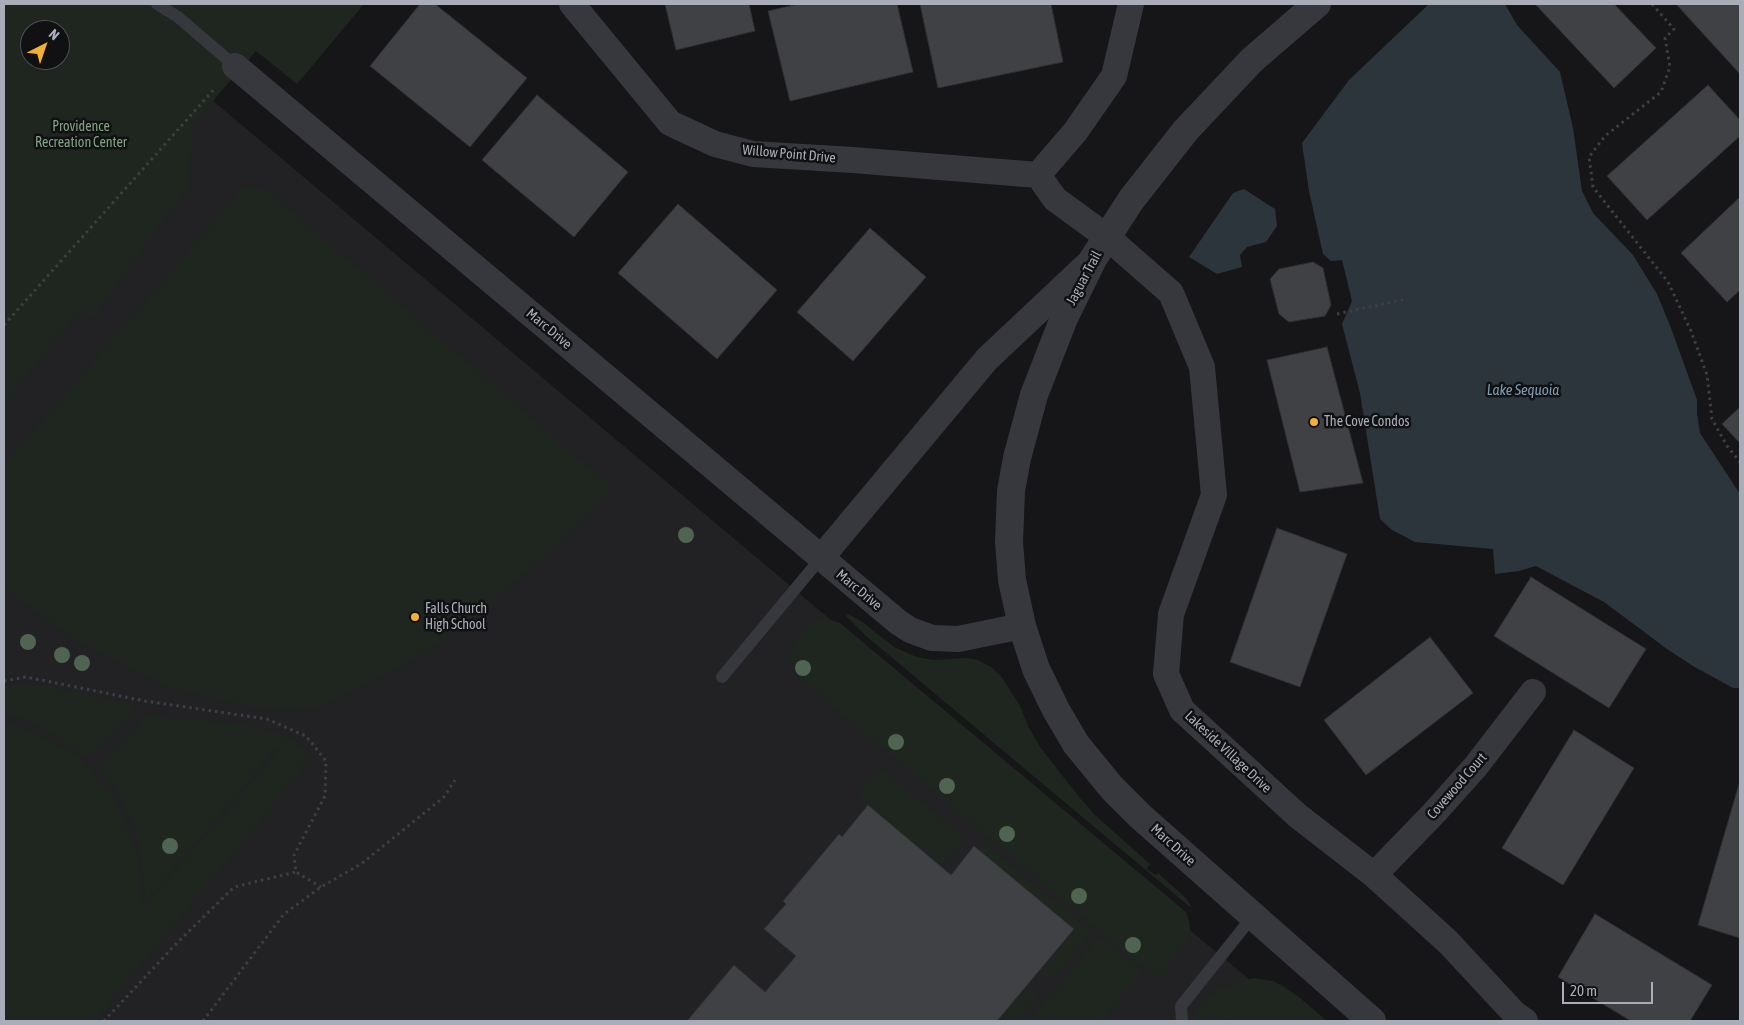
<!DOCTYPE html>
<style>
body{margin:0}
#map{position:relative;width:1744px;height:1025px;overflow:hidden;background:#161618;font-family:"Asap Condensed",sans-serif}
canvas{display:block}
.frame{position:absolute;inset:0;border:5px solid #a8adb8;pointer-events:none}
.north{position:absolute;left:20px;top:20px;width:50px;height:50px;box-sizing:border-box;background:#111113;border:1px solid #4d4f55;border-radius:50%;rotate:41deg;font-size:14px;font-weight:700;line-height:20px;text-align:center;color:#a8adb8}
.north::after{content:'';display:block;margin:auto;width:18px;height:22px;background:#f2b134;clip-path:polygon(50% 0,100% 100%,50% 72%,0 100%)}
.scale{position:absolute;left:1562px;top:982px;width:91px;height:22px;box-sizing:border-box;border:2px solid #a8adb8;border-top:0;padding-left:6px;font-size:15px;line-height:18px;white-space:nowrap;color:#a8adb8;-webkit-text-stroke:4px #111113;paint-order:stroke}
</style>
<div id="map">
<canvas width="1744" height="1025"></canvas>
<div class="frame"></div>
<div class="north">N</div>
<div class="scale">20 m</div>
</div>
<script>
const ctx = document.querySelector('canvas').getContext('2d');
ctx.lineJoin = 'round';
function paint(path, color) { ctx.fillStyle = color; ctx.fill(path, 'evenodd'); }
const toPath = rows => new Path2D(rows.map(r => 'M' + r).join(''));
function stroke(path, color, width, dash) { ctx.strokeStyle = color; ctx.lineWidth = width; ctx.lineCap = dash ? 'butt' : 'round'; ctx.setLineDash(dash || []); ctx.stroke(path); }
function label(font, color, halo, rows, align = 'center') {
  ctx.font = font + ' "Asap Condensed",sans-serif'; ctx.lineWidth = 5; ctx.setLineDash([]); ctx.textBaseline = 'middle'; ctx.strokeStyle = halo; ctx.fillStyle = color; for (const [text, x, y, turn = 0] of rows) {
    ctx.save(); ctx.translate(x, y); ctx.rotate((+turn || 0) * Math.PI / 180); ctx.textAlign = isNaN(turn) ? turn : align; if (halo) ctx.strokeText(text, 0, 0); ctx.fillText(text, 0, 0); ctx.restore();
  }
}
paint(toPath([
 [212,100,1157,894,1153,900,1260,988,1298,1021,4,1021,4,339]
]), '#222225');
paint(toPath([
 [4,4,364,4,297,84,256,51,194,123,188,187,94,316,78,312,4,404],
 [30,30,60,30,60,60,30,60],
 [244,187,264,187,613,488,556,546,458,631,391,673,316,710,270,711,170,688,71,637,4,589,4,465],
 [848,614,861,621,894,647,917,657,934,660,967,658,978,660,991,667,1001,676,1020,706,1028,726,1040,747,1080,798,1095,815,1150,864,1147,869,1156,875,1158,873,1186,898,1191,906,1190,907,866,636,846,616],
 [822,617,840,623,1186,912,1189,920,1190,930,1187,943,1162,974,1153,976,799,678,792,668,789,655,795,641,806,628],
 [20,684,45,686,135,704,128,719,87,758,48,731,24,720,4,714,4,686],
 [148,715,255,726,278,734,295,742,313,756,306,765,291,755,305,767,94,1021,4,1021,4,721,75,753,114,797,137,851,143,909,281,748,277,746,145,902,141,856,135,830,115,788,97,768],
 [881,768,965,838,942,866,862,799,859,793],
 [985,844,1092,932,1057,975,1049,978,1041,971,1075,930,979,850],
 [1100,937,1142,973,1101,1021,1028,1021],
 [1254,978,1272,981,1282,985,1299,997,1327,1021,1231,1021,1227,1017,1222,1021,1195,1021,1196,1012,1201,1005,1218,990,1232,984],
 [1028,987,1036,994,1035,1000,1017,1021,999,1021]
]), '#1e261f');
paint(toPath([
 [1429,4,1505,4,1517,25,1560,72,1573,128,1582,191,1593,213,1633,255,1657,294,1671,328,1697,400,1697,414,1700,433,1740,494,1740,688,1733,688,1693,666,1667,649,1604,602,1536,566,1519,571,1495,574,1493,549,1415,542,1392,530,1380,519,1360,393,1342,324,1352,301,1342,260,1331,261,1323,254,1309,191,1302,143,1349,80],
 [1244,189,1275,209,1277,226,1266,242,1247,247,1240,255,1242,267,1217,274,1189,257,1233,193]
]), '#2c353c');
const building = toPath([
 [420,4,435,4,527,78,470,147,370,66,420,4],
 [665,4,749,4,755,31,676,50,665,4],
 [798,4,897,4,913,72,790,101,768,11,798,4],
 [920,4,1051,4,1063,62,938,88,920,4],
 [1535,4,1614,4,1656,48,1614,88,1535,4],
 [1676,4,1740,4,1740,74,1676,4],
 [1708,85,1740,120,1740,136,1647,220,1607,176,1708,85],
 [537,95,628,172,574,237,482,160,537,95],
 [1740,197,1740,290,1727,302,1681,253,1740,197],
 [678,204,777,290,717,359,618,273,678,204],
 [870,228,926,277,853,361,797,312,870,228],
 [1313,262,1323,268,1331,305,1325,316,1289,322,1279,314,1270,279,1279,269,1313,262],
 [1327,347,1363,483,1300,492,1267,360,1327,347],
 [1740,407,1740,443,1722,424,1740,407],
 [1277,528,1347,554,1300,687,1230,662,1277,528],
 [1531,577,1646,649,1609,708,1494,636,1531,577],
 [1430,637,1473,693,1366,775,1324,720,1430,637],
 [1574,730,1634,768,1563,885,1502,848,1574,730],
 [1739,784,1740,784,1740,938,1698,925,1739,784],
 [868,805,951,875,974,846,1074,929,997,1021,687,1021,734,965,765,992,796,956,764,929,786,904,783,901,839,834,842,837,868,805],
 [1595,914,1712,985,1690,1021,1631,1021,1558,977,1595,914]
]);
paint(building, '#404145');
stroke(building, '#303034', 1);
stroke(toPath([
 [1652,4,1674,29,1665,38,1670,67,1661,92,1605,136,1589,157,1593,187,1668,282,1691,331,1707,375,1712,419,1727,446,1740,462],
 [1337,314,1406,299],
 [4,325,216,87],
 [4,681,26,677,145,701,267,719,306,736,326,761,325,796,294,855,296,872,321,887],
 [104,1021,175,945,234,887,296,872],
 [203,1021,284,914,321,887,361,864,444,797,455,780]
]), '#3d3f44', 3, [2.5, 4]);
stroke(toPath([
 [157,4,178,17,235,66],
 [722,677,821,558],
 [1182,1021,1181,1006,1253,916]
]), '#37383d', 12);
stroke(toPath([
 [572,4,670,123,715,144,753,154,853,160,1038,175],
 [235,66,898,622,910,630,932,638,958,639,1022,626],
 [1038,175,1055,199,1107,237,1171,293,1202,367,1214,495,1171,614,1166,674,1182,710,1298,816,1374,875,1448,942,1515,1014,1525,1021],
 [1038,175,1075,132,1114,76,1131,4],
 [821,558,987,359,1089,263],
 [1374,875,1434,813,1476,766,1533,692]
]), '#37383d', 26);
stroke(toPath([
 [1317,4,1252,60,1186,130,1131,200,1093,259,1064,318,1034,395,1017,458,1011,491,1009,542,1012,580,1022,626,1036,669,1056,710,1076,744,1112,788,1140,816,1372,1021]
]), '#37383d', 28);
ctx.fillStyle = '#506452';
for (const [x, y] of [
 [686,535],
 [28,642],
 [62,655],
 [82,663],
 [803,668],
 [896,742],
 [947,786],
 [1007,834],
 [170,846],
 [1079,896],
 [1133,945]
]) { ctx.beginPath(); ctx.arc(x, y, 8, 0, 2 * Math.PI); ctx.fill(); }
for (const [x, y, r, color] of [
 [1314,422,5,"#f2b134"],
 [415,617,5,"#f2b134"]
]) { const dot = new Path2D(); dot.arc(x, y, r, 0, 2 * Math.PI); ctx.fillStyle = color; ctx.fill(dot); stroke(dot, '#111113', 2); }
label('14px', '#7fa381', '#111113', [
 ["Providence",81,127],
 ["Recreation Center",81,143]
]);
label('14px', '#a8adb8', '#111113', [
 ["Willow Point Drive",789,154,5],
 ["Jaguar Trail",1084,278,-62],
 ["Marc Drive",549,329,40],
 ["Marc Drive",859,590,40],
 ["Lakeside Village Drive",1228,752,43],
 ["Covewood Court",1457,786,-49],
 ["Marc Drive",1173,845,42]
]);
label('14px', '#a8adb8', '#111113', [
 ["The Cove Condos",1324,422],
 ["Falls Church",425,609],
 ["High School",425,625]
], 'left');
label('italic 15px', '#7f9bb3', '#111113', [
 ["Lake Sequoia",1523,390]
]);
</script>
